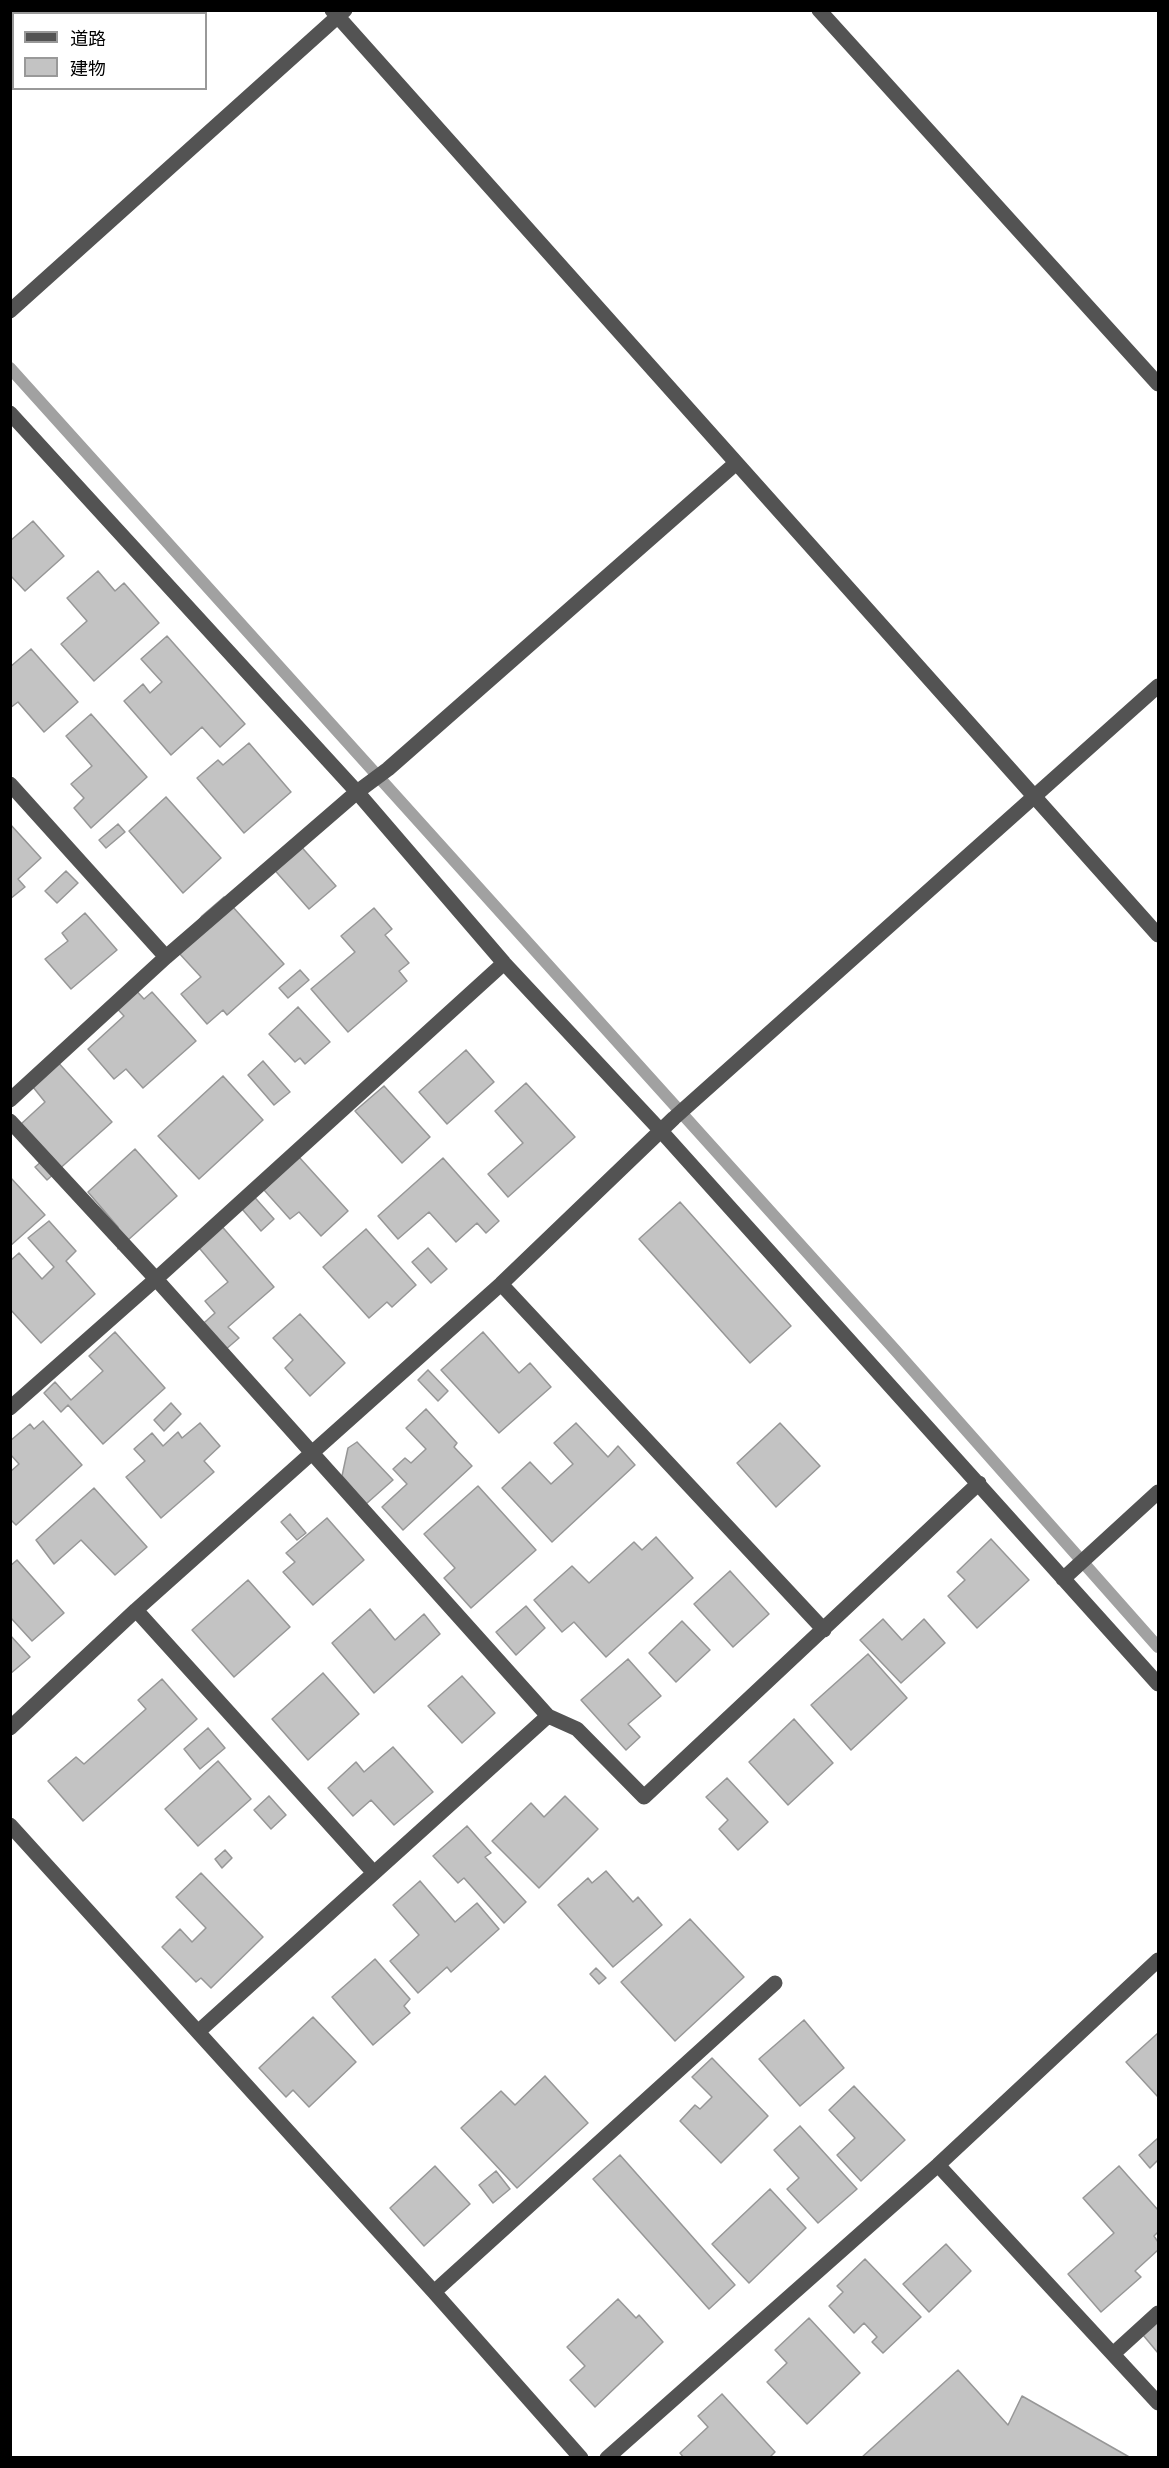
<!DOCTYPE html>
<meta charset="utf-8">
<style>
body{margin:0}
#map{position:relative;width:1169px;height:2468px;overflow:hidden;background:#fff;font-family:"PT Sans","Noto Sans JP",sans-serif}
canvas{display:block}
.frame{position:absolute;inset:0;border:12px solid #000;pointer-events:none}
.legend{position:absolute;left:12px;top:12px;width:195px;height:78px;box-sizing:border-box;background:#fff;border:2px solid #999;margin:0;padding:8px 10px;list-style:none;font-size:18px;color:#000}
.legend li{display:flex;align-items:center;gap:12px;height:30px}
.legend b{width:30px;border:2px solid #999}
</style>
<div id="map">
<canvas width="1169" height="2468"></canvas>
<div class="frame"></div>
<ul class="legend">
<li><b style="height:8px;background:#535353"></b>道路</li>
<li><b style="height:16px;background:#c3c3c3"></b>建物</li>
</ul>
</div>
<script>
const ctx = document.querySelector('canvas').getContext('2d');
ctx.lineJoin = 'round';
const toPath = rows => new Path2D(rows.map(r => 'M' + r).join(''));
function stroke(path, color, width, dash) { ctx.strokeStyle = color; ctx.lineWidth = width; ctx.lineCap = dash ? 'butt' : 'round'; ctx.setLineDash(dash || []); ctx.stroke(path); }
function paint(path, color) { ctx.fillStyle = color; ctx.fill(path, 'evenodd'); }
stroke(toPath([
 [10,368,896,1351,1158,1647]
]), '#a1a1a1', 12);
const building = toPath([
 [33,521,64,556,25,591,10,575,10,541,33,521],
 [98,571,115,591,124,583,159,623,94,681,61,644,87,621,67,598,98,571],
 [167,636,245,724,220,747,202,727,171,755,124,701,143,684,150,693,162,682,141,659,167,636],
 [31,649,78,702,44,732,18,702,10,708,10,667,31,649],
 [91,714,147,777,91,828,74,808,84,798,71,784,92,766,66,736,91,714],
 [249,743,291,792,244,833,197,778,218,760,223,765,249,743],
 [166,797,221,858,183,893,129,831,166,797],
 [10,824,41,858,18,879,25,887,10,899,10,824],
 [118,824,125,832,106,848,99,840,118,824],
 [298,843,336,886,309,909,271,866,298,843],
 [66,871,78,883,57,903,45,891,66,871],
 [224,897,284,964,227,1015,223,1010,207,1024,181,994,201,977,178,952,202,916,224,897],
 [374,908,392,929,385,935,409,963,399,971,407,981,348,1032,311,989,355,952,341,936,374,908],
 [85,913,117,950,71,989,45,959,68,941,62,933,85,913],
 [300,970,309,980,288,998,279,988,300,970],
 [131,985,144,999,152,992,196,1041,143,1088,126,1069,114,1079,88,1049,124,1016,111,1002,131,985],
 [298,1007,330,1042,305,1064,300,1058,295,1062,269,1034,298,1007],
 [466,1050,494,1082,447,1124,419,1092,466,1050],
 [55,1059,112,1122,47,1180,35,1167,49,1155,21,1124,45,1102,29,1082,55,1059],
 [263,1061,290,1092,274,1105,248,1075,263,1061],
 [223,1076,263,1120,199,1179,158,1136,223,1076],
 [526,1083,575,1137,508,1197,488,1174,523,1143,495,1111,526,1083],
 [384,1086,430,1137,402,1163,355,1111,384,1086],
 [135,1149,177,1196,118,1249,118,1227,88,1192,135,1149],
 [299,1157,348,1211,321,1236,299,1212,290,1219,264,1190,299,1157],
 [443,1158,499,1221,486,1233,477,1223,456,1242,429,1212,398,1239,378,1216,443,1158],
 [10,1177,45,1215,10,1246,10,1177],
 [249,1191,274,1219,261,1231,236,1202,249,1191],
 [680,1202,791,1326,750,1363,639,1239,680,1202],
 [49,1221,76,1251,66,1261,95,1294,41,1343,10,1309,10,1261,19,1253,42,1279,54,1267,28,1238,49,1221],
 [219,1223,274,1287,228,1327,239,1338,218,1356,196,1330,215,1313,205,1301,228,1282,195,1243,219,1223],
 [366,1229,416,1285,392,1307,387,1302,369,1318,323,1267,366,1229],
 [428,1248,447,1269,431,1283,412,1262,428,1248],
 [300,1314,345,1363,310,1396,285,1368,293,1360,273,1338,300,1314],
 [115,1332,165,1388,103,1444,68,1405,61,1412,44,1393,55,1382,71,1400,103,1371,89,1356,115,1332],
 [483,1332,519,1373,530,1363,551,1387,499,1433,441,1370,483,1332],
 [428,1370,448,1391,438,1401,418,1380,428,1370],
 [171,1403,181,1414,164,1431,154,1420,171,1403],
 [426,1409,457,1443,454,1447,472,1466,403,1530,382,1507,407,1484,393,1469,405,1458,411,1463,426,1449,406,1428,426,1409],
 [43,1421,82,1465,16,1525,10,1519,10,1472,19,1464,10,1454,10,1441,30,1424,34,1429,43,1421],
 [200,1423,220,1446,204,1461,214,1472,161,1518,126,1477,145,1461,134,1449,152,1433,163,1446,178,1432,182,1438,200,1423],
 [576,1423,608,1457,618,1446,635,1465,552,1542,502,1488,530,1462,551,1484,573,1464,554,1443,576,1423],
 [780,1423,820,1466,776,1507,737,1463,780,1423],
 [357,1442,393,1480,366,1504,342,1476,348,1448,357,1442],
 [478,1486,536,1550,471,1608,444,1578,455,1568,424,1534,478,1486],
 [94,1488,147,1547,115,1575,81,1540,54,1564,36,1540,94,1488],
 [290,1514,306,1533,297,1540,281,1522,290,1514],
 [327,1518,364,1560,313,1605,283,1572,295,1562,286,1553,327,1518],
 [656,1537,693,1578,606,1657,574,1622,562,1632,534,1600,572,1566,589,1583,634,1542,642,1550,656,1537],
 [991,1539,1029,1580,977,1628,948,1596,965,1580,957,1572,991,1539],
 [17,1560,64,1613,32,1641,10,1617,10,1566,17,1560],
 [730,1571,769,1614,733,1647,694,1604,730,1571],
 [248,1580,290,1627,234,1677,192,1630,248,1580],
 [526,1606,545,1628,516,1655,496,1632,526,1606],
 [370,1609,395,1640,424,1614,440,1634,374,1693,332,1643,370,1609],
 [883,1619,902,1640,924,1619,945,1643,901,1683,860,1640,883,1619],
 [682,1621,710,1650,676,1682,649,1653,682,1621],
 [10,1635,30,1657,10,1674,10,1635],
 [868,1654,907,1698,851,1750,811,1705,868,1654],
 [628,1659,661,1696,628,1724,640,1737,626,1750,581,1700,628,1659],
 [323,1673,359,1714,308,1760,272,1719,323,1673],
 [462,1676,495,1713,462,1743,428,1706,462,1676],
 [162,1679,197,1719,83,1821,48,1781,76,1757,84,1764,146,1709,138,1700,162,1679],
 [794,1719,833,1763,788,1805,749,1762,794,1719],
 [208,1728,225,1748,200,1769,184,1749,208,1728],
 [393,1747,433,1792,394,1825,371,1800,353,1816,328,1788,356,1762,364,1772,393,1747],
 [218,1761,251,1799,198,1846,165,1809,218,1761],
 [727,1778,768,1822,738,1850,719,1829,728,1820,706,1797,727,1778],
 [269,1796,286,1815,271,1829,254,1810,269,1796],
 [565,1796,598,1829,539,1888,492,1841,531,1803,544,1817,565,1796],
 [467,1826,491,1853,485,1857,526,1902,504,1923,464,1878,458,1883,433,1856,467,1826],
 [225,1850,232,1858,222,1868,215,1859,225,1850],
 [606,1871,633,1902,638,1897,662,1925,613,1967,558,1905,588,1878,592,1883,606,1871],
 [201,1873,263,1937,211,1988,201,1978,196,1982,162,1947,180,1929,192,1942,206,1928,176,1897,201,1873],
 [420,1881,455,1922,477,1903,499,1929,451,1972,447,1967,418,1993,390,1961,419,1935,393,1905,420,1881],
 [690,1919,744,1977,675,2041,621,1982,690,1919],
 [375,1959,410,1999,404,2006,410,2013,373,2045,332,1997,375,1959],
 [596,1968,606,1978,599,1984,590,1974,596,1968],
 [313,2017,356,2062,309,2107,293,2090,286,2097,259,2068,313,2017],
 [804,2020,844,2068,800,2106,759,2059,804,2020],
 [1158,2033,1158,2097,1126,2062,1158,2033],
 [712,2058,768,2116,721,2163,680,2121,695,2105,700,2109,712,2097,692,2077,712,2058],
 [545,2076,588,2123,517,2188,461,2128,501,2091,515,2105,545,2076],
 [854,2086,905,2140,861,2181,837,2155,855,2138,829,2110,854,2086],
 [800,2126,857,2189,818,2223,787,2189,799,2178,774,2150,800,2126],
 [1158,2138,1158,2160,1150,2168,1139,2155,1158,2138],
 [620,2155,735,2285,709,2309,593,2179,620,2155],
 [435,2166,470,2204,424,2246,390,2208,435,2166],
 [1119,2166,1158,2210,1158,2232,1154,2236,1158,2242,1158,2250,1135,2271,1141,2277,1101,2312,1068,2274,1114,2233,1083,2198,1119,2166],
 [496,2171,510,2189,493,2203,479,2185,496,2171],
 [770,2189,806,2228,749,2283,712,2244,770,2189],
 [946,2244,971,2271,929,2312,903,2284,946,2244],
 [865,2259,921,2317,883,2353,872,2342,877,2337,864,2323,854,2333,829,2306,843,2292,837,2286,865,2259],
 [618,2299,636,2318,639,2315,663,2342,595,2407,570,2380,585,2366,567,2347,618,2299],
 [809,2318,860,2373,807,2424,767,2382,787,2363,775,2350,809,2318],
 [1158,2321,1158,2353,1143,2335,1158,2321],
 [958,2370,1008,2425,1022,2396,1131,2458,861,2458,958,2370],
 [722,2394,775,2452,769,2458,684,2458,680,2453,708,2427,698,2416,722,2394]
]);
paint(building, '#c3c3c3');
stroke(building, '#979797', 1.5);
stroke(toPath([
 [332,10,1158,935],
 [819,10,1158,384],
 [10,311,345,10],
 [10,413,357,792,504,963,661,1131,1158,1684],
 [10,784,166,957],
 [10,1100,166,957,357,792,388,769,735,464],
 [10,1121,156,1279,548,1716,577,1729,644,1797,979,1483],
 [501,1284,824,1630],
 [10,1408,156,1279,504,963],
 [1063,1579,1158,1492],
 [136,1610,374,1873],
 [10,1728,136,1610,501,1284,674,1118,1158,686],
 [10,1825,434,2292,581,2458],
 [199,2031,548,1716],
 [938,2165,1158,2403],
 [434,2292,775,1983],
 [1113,2354,1158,2313],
 [607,2458,938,2165,1158,1960]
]), '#535353', 15);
</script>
